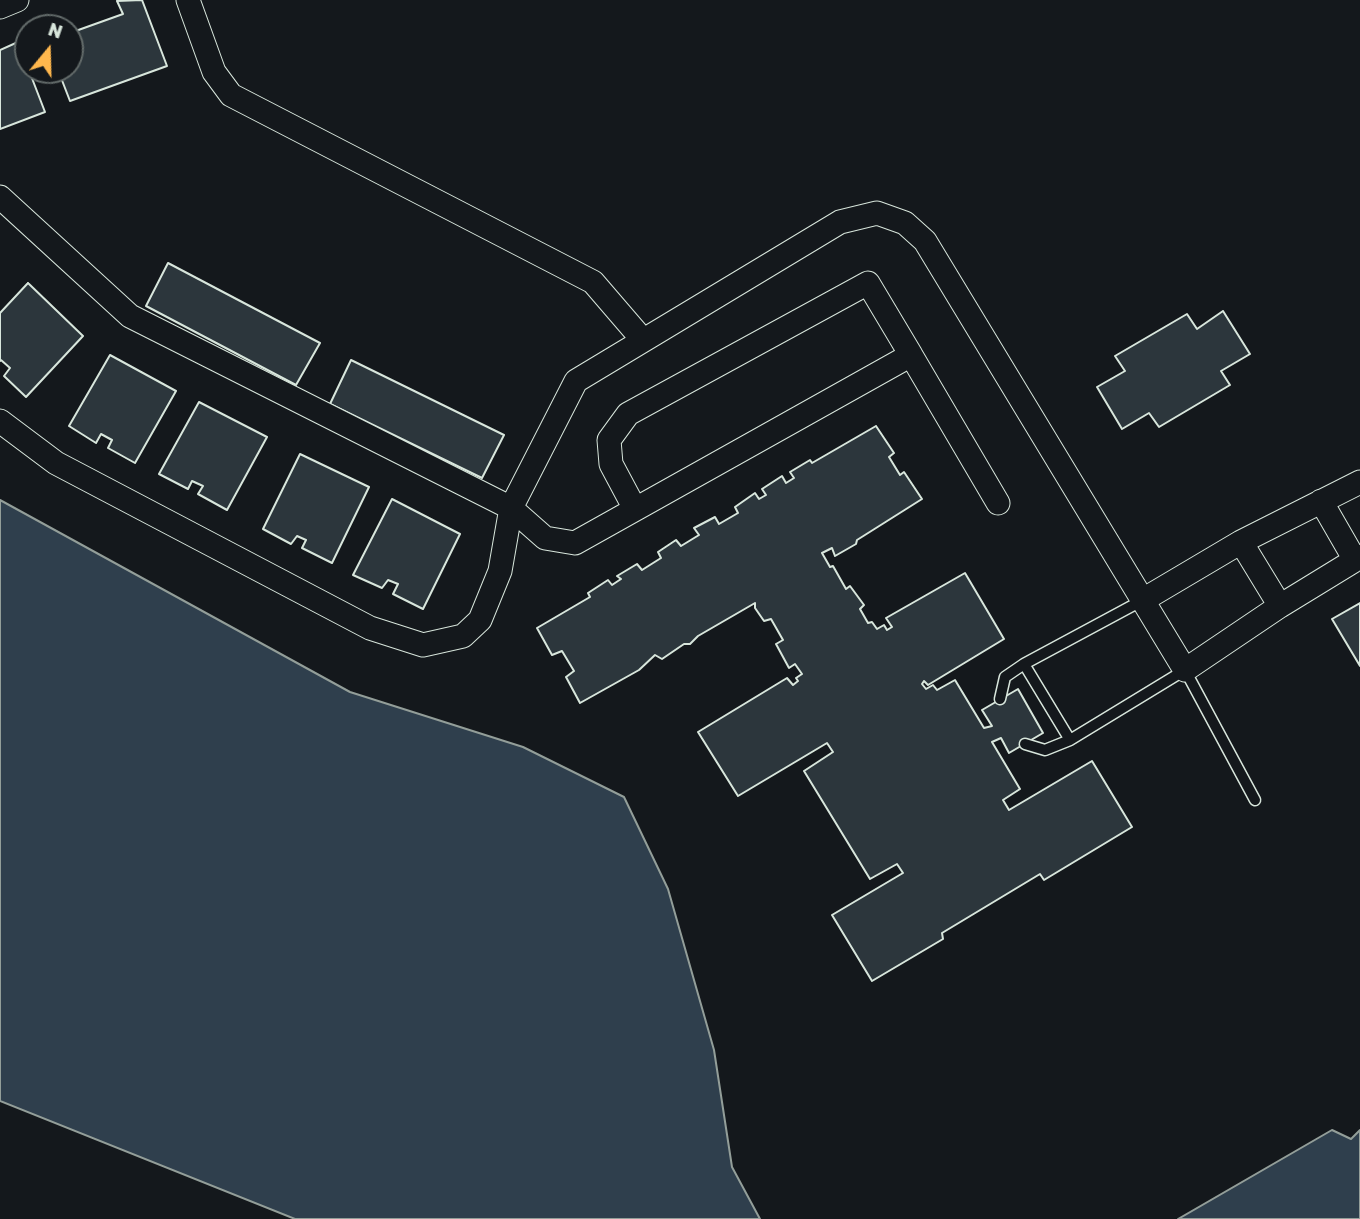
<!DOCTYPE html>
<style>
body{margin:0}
#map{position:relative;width:1360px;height:1219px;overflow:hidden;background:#14181c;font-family:Rubik,sans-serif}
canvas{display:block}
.north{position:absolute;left:14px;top:14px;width:70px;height:70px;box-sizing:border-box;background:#14181c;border:2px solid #626a69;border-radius:50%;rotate:19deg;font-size:19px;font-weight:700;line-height:28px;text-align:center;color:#d8e6dc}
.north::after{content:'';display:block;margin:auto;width:24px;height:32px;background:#ffb74d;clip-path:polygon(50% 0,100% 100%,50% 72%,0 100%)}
</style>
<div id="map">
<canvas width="1360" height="1219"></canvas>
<div class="north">N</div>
</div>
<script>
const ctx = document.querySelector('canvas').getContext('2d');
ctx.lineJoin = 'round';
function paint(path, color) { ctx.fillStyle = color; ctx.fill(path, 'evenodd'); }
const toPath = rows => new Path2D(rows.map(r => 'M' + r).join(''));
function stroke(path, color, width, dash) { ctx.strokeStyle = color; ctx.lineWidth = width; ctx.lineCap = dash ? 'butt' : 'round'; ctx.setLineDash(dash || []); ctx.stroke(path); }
const water = toPath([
 [0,500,350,692,523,747,624,797,668,889,714,1050,732,1167,760,1219,295,1219,0,1101,0,500],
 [1332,1130,1351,1139,1360,1130,1360,1219,1178,1219,1332,1130]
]);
paint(water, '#2f3f4d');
stroke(water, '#939e99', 2);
const building = toPath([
 [142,0,167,66,70,101,58,70,70,70,70,33,123,14,117,1,142,0],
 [18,42,45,112,0,129,0,50,18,42],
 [168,263,320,343,296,385,146,306,168,263],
 [28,283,83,336,26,397,4,376,10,368,1,360,0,361,0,313,28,283],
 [1223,311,1250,354,1221,371,1230,385,1159,427,1149,413,1122,429,1097,387,1125,371,1115,356,1187,314,1197,329,1223,311],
 [110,355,176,391,135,463,108,448,112,440,101,434,96,443,69,426,110,355],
 [351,360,504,435,482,478,330,404,351,360],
 [199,402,267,437,227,510,198,494,203,486,192,481,188,489,159,474,199,402],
 [876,426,894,453,889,457,900,475,904,472,922,499,857,540,856,544,835,556,832,548,822,553,830,567,833,566,846,589,850,586,864,605,860,609,868,623,872,622,877,629,884,625,887,630,892,627,886,618,965,573,1004,639,928,685,924,681,922,684,926,689,933,685,937,690,955,680,984,728,992,726,982,710,1018,689,1043,733,1009,753,1001,738,992,742,1020,789,1003,800,1009,810,1092,761,1132,827,1044,880,1040,874,942,933,943,939,872,981,832,915,903,873,897,864,870,879,804,771,833,752,827,743,738,796,698,732,787,678,793,685,798,681,796,678,802,674,795,664,789,668,776,644,783,640,771,619,764,621,755,608,755,603,698,636,690,644,684,644,662,659,655,655,639,670,580,703,566,677,574,671,562,651,552,655,537,628,590,597,588,593,608,580,612,585,621,579,617,576,637,564,642,570,661,558,658,552,676,540,681,546,699,535,694,528,715,517,719,524,738,513,735,507,755,493,759,499,766,495,762,489,782,476,786,483,794,478,790,472,810,460,812,463,876,426],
 [300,454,369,487,332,563,302,548,306,540,297,536,291,544,263,529,300,454],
 [392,499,460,534,423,609,393,594,398,584,388,580,382,588,353,575,392,499],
 [1360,603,1360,666,1332,619,1360,603]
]);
paint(building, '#2c363c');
stroke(building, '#d8e6dc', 2);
const lane = toPath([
 [1024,664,1070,740],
 [1000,699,1005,677,1024,664,1143,600],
 [1025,744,1045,750,1070,740,1185,670,1255,800]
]);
const street = toPath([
 [188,0,214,72,231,95,593,282,642,339],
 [0,7,17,0],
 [0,197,130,316,511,508,545,538,575,543,911,355,998,503],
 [0,421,56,463,370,628,423,645,463,636,480,620,500,571,511,508,576,381,840,222,877,213,905,223,925,241,1185,670,1280,606,1360,557],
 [1321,501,1355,560],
 [635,509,611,464,609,440,628,414,868,283,911,355],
 [1241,542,1280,606],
 [1143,600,1241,542,1360,482]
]);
stroke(lane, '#d8e6dc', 13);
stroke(street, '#d8e6dc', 25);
stroke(lane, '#14181c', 10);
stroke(street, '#14181c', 23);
</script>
